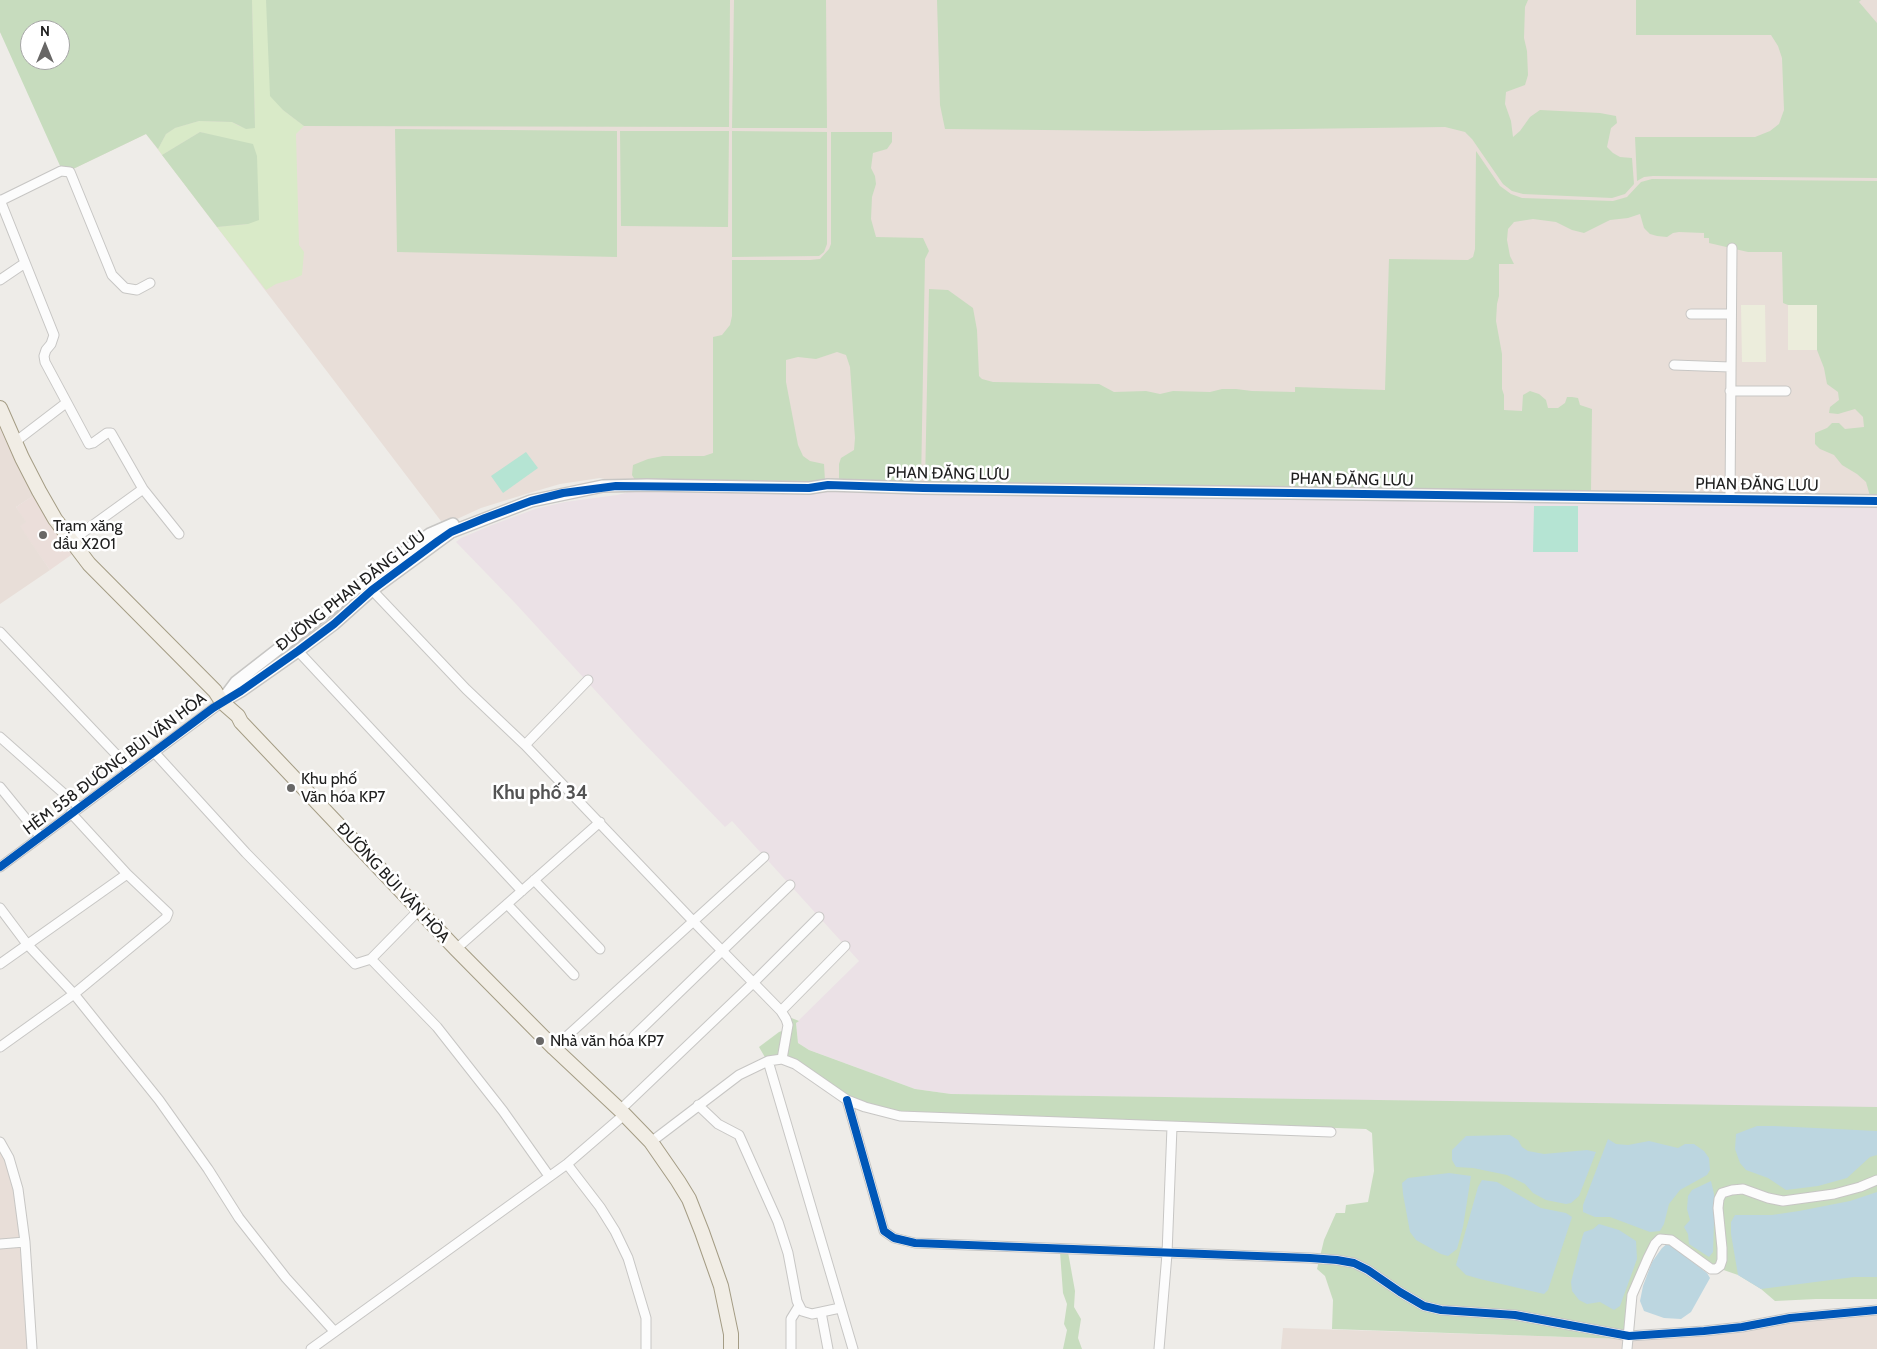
<!DOCTYPE html>
<meta charset="utf-8">
<style>
body{margin:0}
#map{position:relative;width:1877px;height:1349px;overflow:hidden;background:#eeece8;font-family:Cabin,sans-serif}
canvas{display:block}
.north{position:absolute;left:20px;top:20px;width:50px;height:50px;box-sizing:border-box;background:#fff;border:1px solid #a6a6a6;border-radius:50%;rotate:0deg;font-size:14px;font-weight:700;line-height:20px;text-align:center;color:#202020}
.north::after{content:'';display:block;margin:auto;width:18px;height:22px;background:#686766;clip-path:polygon(50% 0,100% 100%,50% 72%,0 100%)}
</style>
<div id="map">
<canvas width="1877" height="1349"></canvas>
<div class="north">N</div>
</div>
<script>
const ctx = document.querySelector('canvas').getContext('2d');
ctx.lineJoin = 'round';
function paint(path, color) { ctx.fillStyle = color; ctx.fill(path, 'evenodd'); }
const toPath = rows => new Path2D(rows.map(r => 'M' + r).join(''));
function stroke(path, color, width, dash) { ctx.strokeStyle = color; ctx.lineWidth = width; ctx.lineCap = dash ? 'butt' : 'round'; ctx.setLineDash(dash || []); ctx.stroke(path); }
function label(font, color, halo, rows, align = 'center') {
  ctx.font = font + ' Cabin,sans-serif'; ctx.lineWidth = 5; ctx.setLineDash([]); ctx.textBaseline = 'middle'; ctx.strokeStyle = halo; ctx.fillStyle = color; for (const [text, x, y, turn = 0] of rows) {
    ctx.save(); ctx.translate(x, y); ctx.rotate((+turn || 0) * Math.PI / 180); ctx.textAlign = isNaN(turn) ? turn : align; if (halo) ctx.strokeText(text, 0, 0); ctx.fillText(text, 0, 0); ctx.restore();
  }
}
paint(toPath([
 [36,494,74,553,50,570,19,526,25,522,16,507]
]), '#ebdeda');
paint(toPath([
 [647,488,1877,506,1877,1108,951,1094,915,1089,809,1050,798,1043,796,1023,859,961,732,821,725,827,637,736,516,604,456,542,461,538,492,525,535,509,565,502,617,495]
]), '#ebe1e6');
paint(toPath([
 [0,0,1877,0,1877,497,924,484,825,481,646,479,613,481,600,478,560,484,526,494,481,508,444,525,146,134,71,170,0,32],
 [30,30,60,30,60,60,30,60],
 [0,419,36,494,16,507,26,522,20,526,50,570,0,604],
 [0,1148,6,1159,15,1191,22,1245,29,1349,0,1349],
 [1877,1313,1877,1349,1281,1349,1283,1328,1632,1339,1791,1320]
]), '#e8ded8');
paint(toPath([
 [1741,305,1765,305,1766,362,1742,362],
 [1788,305,1817,305,1817,350,1788,350]
]), '#eceddc');
paint(toPath([
 [252,0,266,0,283,110,304,126,296,134,299,245,304,252,302,275,293,279,276,284,266,290,217,227,248,224,223,138,200,132,162,155,158,149,166,134,175,128,199,121,232,122,239,126,255,128]
]), '#d9eac8');
paint(toPath([
 [0,0,252,0,255,128,246,129,232,122,199,121,175,128,166,134,158,149,146,134,71,170,61,168,0,32],
 [30,30,60,30,60,60,30,60],
 [266,0,730,0,729,127,304,126,283,110,270,96],
 [734,0,826,0,827,128,732,128],
 [937,0,1528,0,1525,7,1524,38,1527,51,1528,75,1525,85,1506,92,1505,104,1511,121,1513,137,1520,131,1530,117,1540,110,1600,113,1616,116,1617,123,1611,128,1607,147,1613,153,1620,157,1632,158,1634,184,1625,194,1612,198,1523,194,1512,191,1503,184,1472,139,1465,132,1445,127,1144,131,945,129,940,105],
 [1636,0,1861,0,1859,2,1877,23,1877,178,1653,176,1644,177,1637,181,1635,137,1755,137,1770,131,1779,124,1784,110,1782,58,1778,46,1771,35,1636,35],
 [395,129,617,131,617,257,397,252],
 [620,131,729,131,728,227,621,226],
 [732,131,827,132,827,244,824,252,819,256,732,257],
 [200,132,253,144,257,156,259,220,248,224,217,227,162,155],
 [831,132,892,132,892,142,887,149,873,153,871,168,875,176,876,184,872,197,871,219,876,237,923,238,929,251,925,259,921,483,839,481,839,464,841,458,854,450,855,438,850,367,846,355,837,352,816,359,798,357,786,360,786,382,798,445,803,456,810,461,824,464,825,481,635,480,632,475,633,465,648,459,663,456,704,456,713,453,713,337,722,335,730,325,732,316,732,260,810,260,820,259,829,249,831,244],
 [1476,151,1500,186,1511,194,1522,198,1613,201,1627,197,1641,182,1652,179,1877,181,1877,497,1870,496,1866,482,1857,474,1842,465,1834,455,1820,449,1815,444,1815,433,1827,428,1832,423,1839,423,1845,429,1864,427,1863,417,1855,409,1838,414,1829,413,1830,407,1839,400,1838,392,1827,384,1824,368,1817,350,1817,305,1788,305,1783,303,1782,252,1748,252,1709,243,1709,238,1704,238,1704,233,1679,232,1673,233,1667,237,1657,236,1650,234,1644,228,1640,214,1628,218,1610,220,1584,233,1572,230,1556,222,1533,219,1514,222,1508,229,1507,240,1510,256,1514,264,1499,264,1499,296,1497,304,1496,321,1502,354,1502,389,1504,395,1504,410,1522,411,1523,395,1530,391,1539,394,1546,400,1548,408,1558,408,1565,403,1567,397,1572,397,1578,398,1580,405,1592,409,1591,492,925,484,929,289,948,290,973,308,977,330,979,376,982,379,993,382,1099,384,1114,392,1146,391,1160,394,1173,391,1210,392,1222,389,1236,389,1252,391,1295,392,1295,387,1385,390,1389,259,1468,260,1473,257,1475,249],
 [789,1017,799,1021,796,1023,798,1043,809,1050,915,1089,951,1094,1877,1107,1877,1299,1816,1299,1775,1301,1761,1289,1738,1275,1715,1267,1667,1236,1645,1257,1626,1339,1332,1329,1333,1300,1325,1276,1317,1269,1324,1240,1336,1213,1345,1213,1346,1205,1368,1202,1374,1171,1372,1133,1366,1129,899,1113,866,1105,848,1097,797,1062,766,1059,759,1047,779,1032,790,1028],
 [1060,1252,1068,1252,1075,1291,1074,1307,1081,1319,1078,1338,1082,1349,1063,1349,1067,1330,1064,1324,1067,1304,1063,1293]
]), '#c7dcbe');
paint(toPath([
 [526,452,538,468,503,493,491,476],
 [1534,506,1578,506,1578,552,1533,552]
]), '#b5e4d3');
paint(toPath([
 [1757,1126,1774,1126,1877,1131,1877,1155,1870,1157,1847,1178,1818,1186,1786,1190,1768,1178,1746,1170,1740,1163,1735,1149,1736,1134],
 [1510,1135,1518,1140,1522,1147,1528,1151,1544,1154,1587,1150,1596,1152,1579,1196,1571,1203,1566,1204,1546,1200,1533,1193,1525,1184,1507,1175,1473,1168,1456,1167,1452,1160,1452,1150,1466,1136],
 [1608,1139,1616,1144,1628,1145,1649,1141,1678,1148,1685,1144,1694,1144,1704,1151,1709,1158,1710,1170,1707,1175,1680,1190,1669,1204,1664,1224,1660,1231,1650,1232,1610,1217,1595,1217,1583,1212,1583,1205],
 [1449,1173,1471,1176,1463,1227,1457,1249,1448,1256,1441,1254,1416,1240,1410,1232,1403,1194,1402,1183,1408,1178],
 [1482,1180,1497,1182,1541,1208,1566,1213,1572,1217,1548,1290,1544,1294,1480,1279,1466,1275,1456,1265,1478,1187],
 [1711,1181,1714,1194,1714,1221,1713,1252,1709,1257,1689,1244,1688,1234,1684,1227,1690,1220,1687,1209,1688,1196,1692,1190],
 [1877,1192,1877,1277,1854,1277,1761,1289,1738,1275,1731,1234,1731,1222,1735,1215,1772,1215,1799,1211,1850,1201],
 [1599,1224,1619,1230,1636,1241,1637,1259,1620,1306,1614,1310,1600,1302,1587,1304,1579,1300,1572,1291,1571,1282,1582,1238,1584,1232,1593,1229],
 [1668,1243,1707,1273,1710,1278,1691,1312,1681,1319,1664,1318,1644,1311,1640,1301,1643,1286,1652,1262,1662,1248]
]), '#bcd6e0');
const minor = toPath([
 [0,200,54,335,51,344,46,350,44,356,45,362,89,444,93,443,107,433,111,433,143,489,71,541],
 [0,201,61,171,70,172,112,275,125,288,137,290,150,283],
 [0,280,25,263],
 [1691,314,1731,314],
 [1674,365,1730,367],
 [1730,391,1786,391],
 [15,442,66,403],
 [143,489,179,534],
 [1730,499,1732,248],
 [372,590,466,689,525,745,693,921,781,1011,786,1019,788,1025,782,1059],
 [0,632,130,769],
 [298,651,522,891],
 [0,737,79,807],
 [525,745,588,680],
 [154,752,246,853,355,964,371,959,419,910],
 [0,787,40,836],
 [0,867,222,702],
 [534,880,600,949],
 [507,904,574,975],
 [0,908,27,944,74,994,159,1100,208,1169,239,1218,286,1278,334,1331],
 [456,949,600,822],
 [371,959,437,1027,503,1111,549,1176],
 [0,964,127,874],
 [781,1011,845,946],
 [634,1036,790,885],
 [0,1047,74,994,166,918,168,913,127,874,71,813],
 [554,1048,764,857],
 [768,1061,853,1349],
 [847,1100,884,1231,894,1238,915,1243,1310,1258,1337,1260,1354,1263,1368,1270,1400,1292,1424,1306,1441,1310,1515,1315,1629,1336,1704,1331,1742,1327,1790,1318,1877,1310],
 [698,1105,718,1124,739,1135,778,1222,788,1253,797,1301,802,1311,812,1314,840,1308],
 [620,1110,753,983,819,917],
 [0,1142,9,1158,18,1189,25,1242,32,1349],
 [651,1142,739,1075,768,1061,782,1059,795,1064,847,1100,865,1107,900,1116,1331,1132],
 [567,1164,600,1207,615,1231,628,1258,646,1318,646,1349],
 [0,1244,25,1242],
 [821,1312,828,1349],
 [311,1349,567,1164,625,1114],
 [791,1349,791,1319,799,1306],
 [1159,1349,1167,1254,1172,1127],
 [1627,1349,1632,1295,1648,1258,1655,1244,1660,1239,1671,1240,1711,1269,1716,1269,1720,1266,1722,1260,1722,1248,1718,1208,1719,1199,1722,1193,1732,1190,1743,1189,1768,1198,1783,1201,1834,1194,1860,1187,1877,1180]
]);
const tertiary = toPath([
 [224,698,236,682,376,573,430,534,453,524],
 [222,702,241,691,298,651,334,624,372,590,451,532,531,501,603,486,647,485,809,488,828,485,923,488,1877,501]
]);
const primary = toPath([
 [0,408,22,458,39,491,55,519,89,564,215,691,222,702,238,716,241,722,456,949,554,1048,620,1110,651,1142,678,1181,689,1199,702,1232,721,1286,731,1334,731,1349]
]);
stroke(minor, '#c7c6c4', 11);
stroke(tertiary, '#c7c6c4', 14);
stroke(primary, '#a49c84', 16);
stroke(minor, '#fcfcfc', 9);
stroke(tertiary, '#fcfcfc', 11);
stroke(primary, '#f1ede5', 14);
stroke(toPath([
 [0,867,213,708,241,691,298,651,334,624,372,590,438,541,451,532,485,518,531,501,563,493,616,486,809,488,828,485,923,488,1877,501],
 [847,1100,884,1231,894,1238,915,1243,1310,1258,1337,1260,1354,1263,1368,1270,1400,1292,1424,1306,1441,1310,1515,1315,1629,1336,1704,1331,1742,1327,1790,1318,1877,1310]
]), '#0057b8', 8);
for (const [x, y, r, color] of [
 [43,535,5,"#686766"],
 [291,788,5,"#686766"],
 [540,1041,5,"#686766"]
]) { const dot = new Path2D(); dot.arc(x, y, r, 0, 2 * Math.PI); ctx.fillStyle = color; ctx.fill(dot); stroke(dot, '#fff', 2); }
label('16px', '#202020', '#fff', [
 ["PHAN ĐĂNG LƯU",948,474,1],
 ["PHAN ĐĂNG LƯU",1352,480,1],
 ["PHAN ĐĂNG LƯU",1757,485,1],
 ["ĐƯỜNG PHAN ĐĂNG LƯU",351,591,-38],
 ["HẺM 558 ĐƯỜNG BÙI VĂN HÒA",115,764,-37],
 ["ĐƯỜNG BÙI VĂN HÒA",393,883,47]
]);
label('16px', '#202020', '#fff', [
 ["Trạm xăng",53,526],
 ["dầu X201",53,544],
 ["Khu phố",301,779],
 ["Văn hóa KP7",301,797],
 ["Nhà văn hóa KP7",550,1041]
], 'left');
label('bold 19px', '#535353', '#fff', [
 ["Khu phố 34",540,793]
]);
</script>
